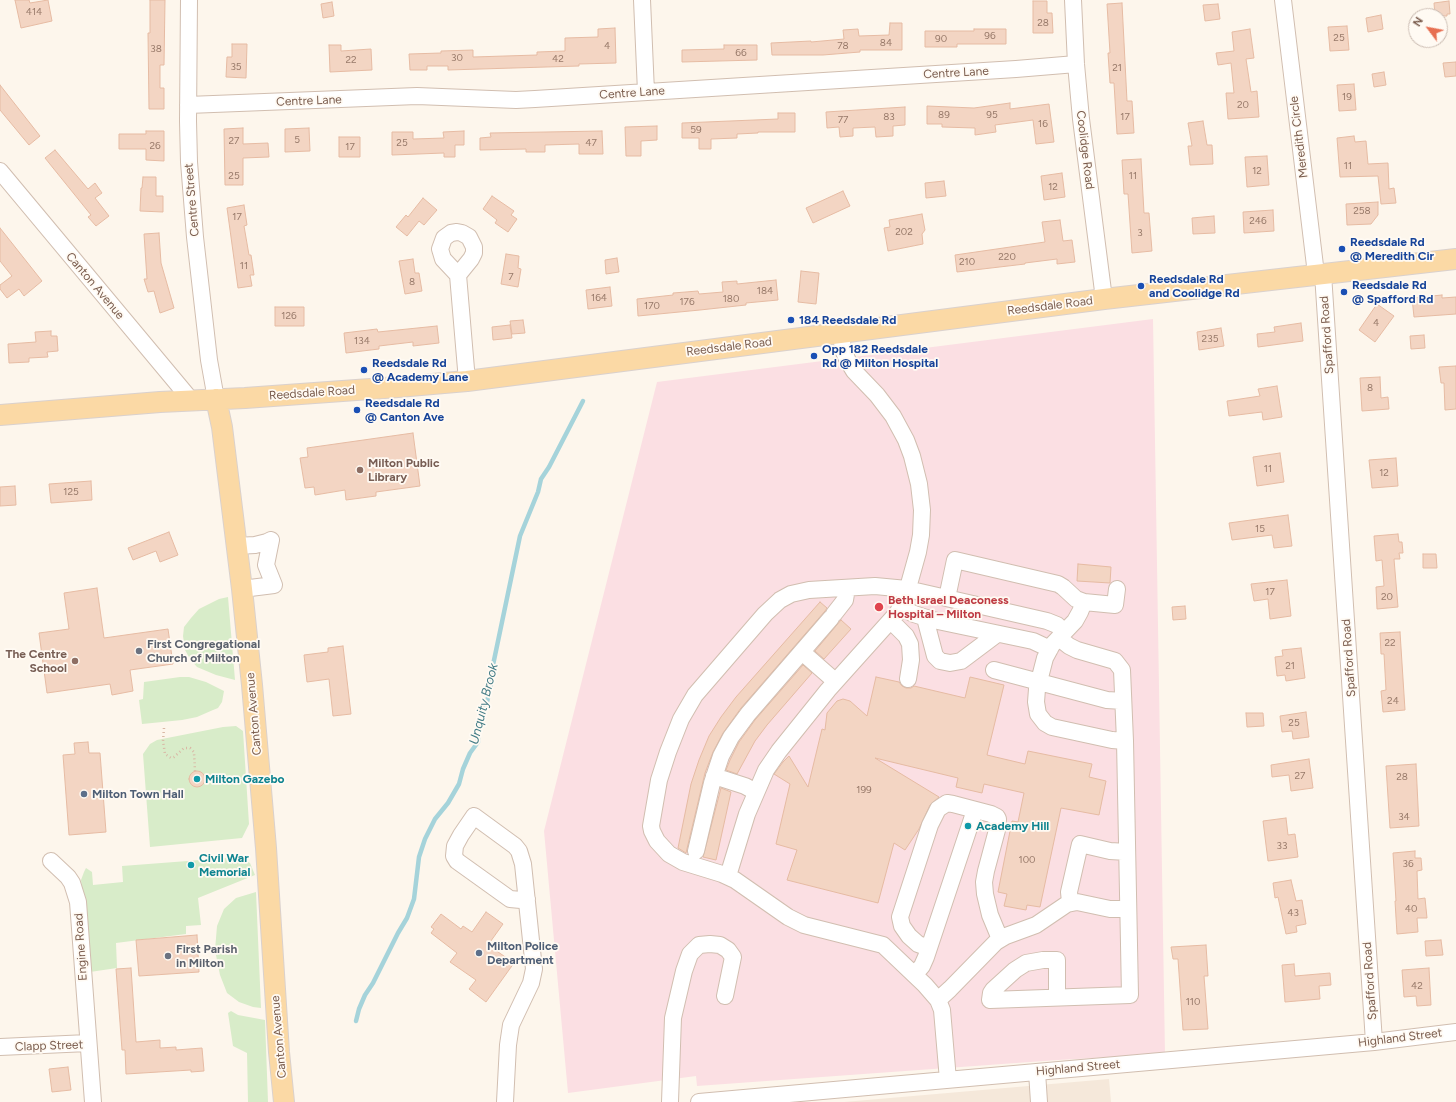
<!DOCTYPE html>
<meta charset="utf-8">
<style>
body{margin:0}
#map{position:relative;width:1456px;height:1102px;overflow:hidden;background:#fdf6ec;font-family:Figtree,sans-serif}
canvas{display:block}
.north{position:absolute;left:1408px;top:8px;width:40px;height:40px;box-sizing:border-box;background:#fffaf3;border:1px solid #cabbb1;border-radius:50%;rotate:302deg;font-size:11px;font-weight:700;line-height:16px;text-align:center;color:#7a5c4d}
.north::after{content:'';display:block;margin:auto;width:14px;height:18px;background:#e76f51;clip-path:polygon(50% 0,100% 100%,50% 72%,0 100%)}
</style>
<div id="map">
<canvas width="1456" height="1102"></canvas>
<div class="north">N</div>
</div>
<script>
const ctx = document.querySelector('canvas').getContext('2d');
ctx.lineJoin = 'round';
function paint(path, color) { ctx.fillStyle = color; ctx.fill(path, 'evenodd'); }
const toPath = rows => new Path2D(rows.map(r => 'M' + r).join(''));
function stroke(path, color, width, dash) { ctx.strokeStyle = color; ctx.lineWidth = width; ctx.lineCap = dash ? 'butt' : 'round'; ctx.setLineDash(dash || []); ctx.stroke(path); }
function label(font, color, halo, rows, align = 'center') {
  ctx.font = font + ' Figtree,sans-serif'; ctx.lineWidth = 3.5; ctx.setLineDash([]); ctx.textBaseline = 'middle'; ctx.strokeStyle = halo; ctx.fillStyle = color; for (const [text, x, y, turn = 0] of rows) {
    ctx.save(); ctx.translate(x, y); ctx.rotate((+turn || 0) * Math.PI / 180); ctx.textAlign = isNaN(turn) ? turn : align; if (halo) ctx.strokeText(text, 0, 0); ctx.fillText(text, 0, 0); ctx.restore();
  }
}
paint(toPath([
 [1109,1079,1111,1102,844,1102]
]), '#f5e8da');
paint(toPath([
 [1153,319,1165,1054,1058,1060,697,1086,696,1076,568,1093,544,831,657,382]
]), '#fbdfe3');
paint(toPath([
 [228,597,235,680,216,675,197,667,190,659,185,650,183,636,184,627,191,618,199,609,219,599],
 [180,677,189,677,206,682,224,691,222,702,218,708,213,710,197,717,182,720,142,724,139,700,143,699,144,682],
 [236,726,243,731,249,824,242,838,150,847,143,754,150,744,157,740,223,727],
 [240,857,250,863,255,875,198,898,201,925,186,926,186,934,116,943,117,968,90,972,81,880,84,872,86,868,92,872,93,885,123,882,122,866],
 [256,892,261,1008,253,1007,239,1002,227,993,220,975,215,950,217,926,224,909,236,898],
 [231,1011,238,1015,265,1020,268,1102,248,1102,247,1053,233,1046,228,1013]
]), '#d8ecc9');
stroke(toPath([
 [356,1021,359,1009,365,995,373,983,398,933,407,918,414,899,419,857,425,839,435,819,448,803,459,784,463,769,470,753,478,742,478,730,481,718,487,702,491,684,493,665,520,536,538,492,541,479,549,467,583,401]
]), '#a5d3da', 4.5);
const building = toPath([
 [15,0,29,0,30,3,48,0,52,21,21,28,15,0],
 [150,0,165,0,164,65,160,65,160,88,164,88,164,109,149,109,148,33,150,33,150,0],
 [1033,1,1047,1,1047,13,1052,13,1053,33,1033,33,1033,1],
 [1449,1,1450,14,1447,14,1447,16,1435,16,1434,3,1449,1],
 [332,2,334,16,323,18,321,4,332,2],
 [1122,3,1127,101,1132,101,1134,133,1117,134,1114,83,1110,83,1108,53,1110,53,1107,4,1122,3],
 [1218,4,1220,19,1205,21,1203,5,1218,4],
 [1381,15,1383,29,1368,32,1366,18,1381,15],
 [890,23,902,23,902,50,860,50,860,52,823,55,772,55,771,43,811,41,811,42,844,39,843,30,858,29,859,36,889,35,890,23],
 [1347,26,1349,50,1330,51,1328,27,1347,26],
 [615,28,616,63,579,64,579,66,448,70,448,66,427,66,427,70,410,70,409,54,441,53,441,51,473,50,473,57,537,55,537,52,565,51,565,38,598,37,598,29,615,28],
 [974,29,1006,29,1006,44,957,44,957,47,925,47,925,31,974,31,974,29],
 [1250,29,1254,58,1246,59,1251,92,1257,91,1259,117,1228,119,1226,93,1234,93,1231,63,1218,65,1216,53,1234,51,1232,32,1250,29],
 [232,44,247,44,246,78,226,77,227,57,232,57,232,44],
 [329,45,341,45,341,51,371,49,372,70,330,72,329,45],
 [724,45,757,45,757,60,682,62,682,50,724,49,724,45],
 [1456,62,1456,76,1445,77,1443,63,1456,62],
 [1384,72,1386,85,1374,87,1372,74,1384,72],
 [1354,84,1356,110,1339,111,1337,85,1354,84],
 [0,85,40,136,29,145,0,110,0,85],
 [1010,103,1010,109,1049,104,1054,142,1036,144,1033,120,995,125,996,132,975,135,975,128,942,127,942,124,927,124,927,106,974,108,1010,103],
 [905,107,905,125,893,126,893,136,876,137,875,127,853,128,853,136,840,137,839,127,827,128,826,112,905,107],
 [778,113,795,113,795,132,758,132,758,133,737,134,737,138,711,139,711,149,699,149,699,138,682,138,682,123,778,119,778,113],
 [1203,121,1207,145,1212,145,1213,164,1190,165,1188,146,1192,146,1188,123,1203,121],
 [657,126,657,140,641,141,641,156,626,156,625,127,657,126],
 [243,128,243,144,268,143,269,157,243,158,243,185,225,185,224,129,243,128],
 [309,128,310,151,285,152,285,129,309,128],
 [146,131,164,131,164,161,146,160,146,149,119,149,119,134,146,134,146,131],
 [464,131,464,145,455,145,455,157,444,157,444,153,392,155,392,132,413,132,413,139,444,138,443,132,464,131],
 [602,131,603,154,579,154,579,144,545,145,545,152,526,152,526,149,480,150,480,138,491,137,490,133,602,131],
 [1354,136,1355,142,1366,141,1368,164,1388,163,1389,189,1394,188,1396,203,1381,204,1378,176,1340,177,1337,138,1354,136],
 [339,137,360,137,360,157,339,157,339,137],
 [55,150,88,189,95,183,102,193,95,198,109,216,96,226,88,217,91,215,45,158,55,150],
 [1267,156,1269,185,1247,187,1245,157,1267,156],
 [1141,159,1144,213,1149,213,1152,251,1132,253,1128,194,1124,194,1122,160,1141,159],
 [1062,173,1065,197,1044,200,1041,176,1062,173],
 [143,177,156,177,156,196,163,196,163,212,140,211,141,188,142,188,143,177],
 [944,181,946,196,926,198,925,183,944,181],
 [843,191,850,206,813,223,806,208,843,191],
 [492,196,514,211,511,215,517,219,508,232,495,223,497,220,483,209,492,196],
 [423,198,437,210,424,225,419,221,407,236,396,227,406,215,408,217,423,198],
 [1378,202,1378,215,1371,224,1347,225,1346,204,1378,202],
 [244,205,247,225,244,226,249,255,251,255,254,275,250,275,252,286,238,288,227,208,244,205],
 [1273,210,1274,231,1244,233,1243,212,1273,210],
 [922,214,925,230,922,234,923,244,888,251,884,228,890,227,889,220,922,214],
 [1214,216,1215,233,1193,234,1192,218,1214,216],
 [1060,220,1063,241,1072,240,1075,262,1057,264,1057,259,1025,263,1025,264,957,272,955,255,1045,242,1042,222,1060,220],
 [0,228,42,281,24,296,19,289,7,298,0,289,0,285,12,276,0,261,0,228],
 [159,233,161,263,174,308,160,313,154,291,148,292,144,279,147,279,144,234,159,233],
 [506,254,519,256,518,268,521,269,518,287,501,284,506,254],
 [617,258,619,272,606,274,605,260,617,258],
 [413,259,415,273,419,273,422,291,405,294,399,261,413,259],
 [801,271,819,273,816,304,798,302,801,271],
 [776,280,778,300,746,303,746,305,700,310,638,316,637,299,673,295,673,293,698,291,699,294,723,292,722,282,737,281,737,284,776,280],
 [610,287,612,306,588,309,586,290,610,287],
 [1442,295,1442,298,1456,297,1456,314,1414,317,1412,298,1442,295],
 [1377,304,1394,316,1375,342,1359,330,1377,304],
 [275,307,304,307,304,326,275,326,275,307],
 [523,320,525,333,512,334,510,321,523,320],
 [1301,323,1303,341,1258,347,1257,334,1275,332,1274,327,1301,323],
 [510,325,512,338,493,340,492,327,510,325],
 [437,326,439,343,413,346,413,342,379,346,379,349,346,353,344,333,377,329,378,332,437,326],
 [1221,328,1224,346,1199,350,1197,332,1221,328],
 [51,331,51,336,57,336,58,351,47,352,48,357,29,358,29,362,9,363,8,344,36,342,35,332,51,331],
 [1424,335,1425,348,1411,349,1410,336,1424,335],
 [1456,366,1456,409,1445,410,1444,383,1441,383,1439,367,1456,366],
 [1380,377,1381,398,1388,397,1389,409,1362,411,1360,378,1380,377],
 [1277,386,1282,417,1263,420,1262,412,1229,416,1227,401,1260,396,1258,389,1277,386],
 [413,433,420,486,376,492,376,496,346,500,345,490,315,495,314,487,305,488,300,458,308,457,307,448,413,433],
 [1280,453,1284,482,1257,486,1253,457,1280,453],
 [1396,458,1398,486,1372,488,1369,460,1396,458],
 [91,481,92,500,51,503,49,484,91,481],
 [15,486,16,505,0,506,0,487,15,486],
 [1288,515,1292,546,1274,548,1272,535,1232,540,1229,523,1288,515],
 [169,532,178,555,160,562,156,551,133,560,128,548,169,532],
 [1398,534,1399,542,1402,542,1403,553,1399,553,1400,559,1394,559,1398,607,1377,609,1376,587,1384,586,1382,560,1376,561,1374,536,1398,534],
 [1423,554,1436,554,1437,568,1423,568,1423,554],
 [1078,564,1111,567,1110,583,1077,581,1078,564],
 [1287,580,1291,616,1270,619,1268,599,1254,601,1251,584,1287,580],
 [97,588,104,638,168,629,173,664,130,670,133,691,112,695,110,684,47,693,39,633,69,629,64,593,97,588],
 [820,602,827,608,825,611,741,708,723,733,713,752,705,773,686,853,678,848,691,784,699,760,709,736,721,717,736,697,820,602],
 [1185,606,1186,619,1173,620,1172,607,1185,606],
 [841,620,851,629,824,659,815,651,841,620],
 [1400,632,1405,710,1383,712,1381,691,1386,690,1384,654,1381,654,1380,633,1400,632],
 [343,646,351,714,333,716,329,679,307,682,304,655,328,652,328,648,343,646],
 [1301,648,1305,678,1286,681,1285,675,1277,676,1275,657,1283,656,1282,650,1301,648],
 [803,665,812,673,767,725,755,741,737,774,726,770,730,760,739,742,755,720,803,665],
 [876,677,899,682,902,686,906,688,911,688,914,686,965,698,970,677,1004,685,987,755,1025,764,1028,751,1092,764,1089,777,1106,781,1099,815,1061,808,1040,907,1027,905,1026,910,1004,906,1007,894,998,892,1012,821,1018,822,1024,793,984,784,982,793,956,787,958,778,875,758,939,797,930,805,919,829,905,850,894,843,878,903,787,880,797,850,776,844,790,784,774,774,783,762,789,756,808,787,822,729,825,730,827,713,837,701,843,699,850,701,867,716,876,677],
 [1306,712,1309,737,1293,739,1292,731,1282,732,1280,716,1306,712],
 [1246,713,1263,713,1264,726,1247,727,1246,713],
 [88,742,89,753,100,753,106,832,69,835,63,755,75,754,74,743,88,742],
 [1309,759,1313,788,1291,791,1289,775,1272,777,1271,765,1309,759],
 [1416,764,1419,826,1390,828,1386,766,1416,764],
 '189 779a8 8 0 1 1 16 0a8 8 0 1 1-16 0Z',
 [721,788,731,792,716,860,703,857,721,788],
 [1286,818,1288,835,1295,834,1298,857,1268,861,1263,821,1286,818],
 [1415,851,1415,858,1421,858,1422,870,1417,871,1418,899,1425,898,1427,918,1417,918,1418,932,1397,934,1395,901,1396,901,1393,853,1415,851],
 [1291,880,1296,901,1302,900,1306,924,1296,926,1297,932,1286,934,1278,897,1275,898,1273,883,1291,880],
 [486,912,503,924,488,945,514,963,486,1002,469,989,476,980,450,962,457,953,431,933,434,929,431,927,441,914,461,929,463,926,472,932,486,912],
 [197,935,199,972,139,976,136,940,197,935],
 [1441,940,1443,955,1426,956,1425,941,1441,940],
 [1206,945,1208,976,1204,976,1208,1029,1183,1030,1178,959,1173,959,1171,947,1206,945],
 [1294,964,1295,976,1330,973,1331,985,1319,986,1320,999,1285,1002,1282,965,1294,964],
 [131,968,136,1042,160,1040,160,1048,176,1047,176,1050,202,1048,204,1071,191,1072,191,1070,126,1074,125,1050,122,1050,116,969,131,968],
 [1429,968,1431,1005,1417,1006,1416,996,1404,997,1402,970,1429,968],
 [68,1067,71,1090,52,1092,49,1069,68,1067]
]);
paint(building, '#f3d5c3');
stroke(building, '#e6bba3', 1);
const minor = toPath([
 [189,0,188,121,189,162,195,237,209,360,216,399],
 [642,0,646,92],
 [1073,0,1076,64,1081,119,1104,299],
 [1283,0,1316,274],
 [188,105,417,96,516,100,535,99,1016,69,1076,64],
 [0,171,191,400],
 [457,232,462,233,469,237,474,247,474,253,471,259,458,275,443,259,440,249,444,238,451,233,457,232],
 [1323,274,1374,1042],
 [458,275,467,381],
 [236,546,255,545,267,542,271,540],
 [242,589,274,585,266,565,271,540],
 [947,598,955,560,1058,584,1063,587,1076,599,1084,602,1115,605,1117,589],
 [1084,602,1080,612,1075,621,1052,645,1045,658,1037,689,1036,702,1038,714,1045,723,1052,727,1112,740,1125,741],
 [901,607,914,614,933,620,1033,641,1050,649],
 [834,614,845,600,847,588],
 [925,618,935,656,940,661,950,663,961,661,997,634],
 [891,621,906,636,910,644,911,660,908,679],
 [802,652,835,681],
 [994,670,1107,700,1123,701],
 [714,776,745,786,756,792],
 [696,851,712,783,721,756,731,737,748,714,831,618],
 [51,861,68,877,72,883,78,902,93,1102],
 [728,876,747,814,766,770,779,751,828,690,898,612,906,595,918,552,921,535,922,510,919,484,912,456,906,440,893,416,877,395,854,371,848,361,843,350,841,333],
 [1070,902,1069,892,1080,844,1110,851,1127,852],
 [929,948,918,944,909,936,902,926,900,917,930,825,938,809,947,803,953,804,991,814,997,817,998,819,997,830,986,871,984,882,985,894,990,915,1000,939],
 [915,974,922,966,926,957,975,810],
 [1057,997,1057,960,1043,960,1026,963,1015,970,993,990,991,993,990,1000,1130,995,1125,741,1122,670,1115,661,1077,650,1069,646,1059,638],
 [938,1000,950,989,996,942,1006,936,1036,925,1067,904,1077,902,1110,909,1128,909],
 [0,1047,88,1043],
 [1037,1072,1039,1102],
 [948,1080,942,1010,938,1000,925,985,883,945,804,925,788,917,735,880,722,874,683,862,669,854,657,841,652,831,651,826,659,780,668,752,681,719,695,695,765,614,780,600,791,594,809,590,875,586,907,589,1047,621,1057,625,1064,632],
 [505,1102,508,1045,511,1025,531,983,534,969,523,864,519,851,515,846,474,816,461,835,455,846,454,856,457,861,510,899,521,900,527,899],
 [670,1102,673,1018,684,971,690,954,699,945,710,944,720,945,728,950,733,957,725,996],
 [699,1102,1374,1042,1456,1032]
]);
const major = toPath([
 [216,399,222,427,242,589,252,685,266,848,279,1052,284,1102],
 [0,415,160,402,245,398,398,387,467,381,1104,299,1456,259]
]);
stroke(minor, '#d1beb0', 18);
stroke(major, '#dad1cd', 22);
stroke(toPath([
 [164,728,163,741,165,754,171,758,174,757,184,748,190,748,194,752,195,771]
]), '#d9b8a5', 2.5, [1, 3]);
stroke(minor, '#fff', 16);
stroke(major, '#fbd9a5', 20);
for (const [x, y, r, color] of [
 [1342,249,4,"#1a4fb4"],
 [1141,286,4,"#1a4fb4"],
 [1344,292,4,"#1a4fb4"],
 [791,320,4,"#1a4fb4"],
 [814,356,4,"#1a4fb4"],
 [364,370,4,"#1a4fb4"],
 [357,410,4,"#1a4fb4"],
 [360,470,4,"#8d6e63"],
 [879,607,5,"#e0444e"],
 [139,651,4,"#6b7280"],
 [75,661,4,"#8d6e63"],
 [197,779,4,"#0f9aa8"],
 [84,794,4,"#5c6f8a"],
 [968,826,4,"#0f9aa8"],
 [191,865,4,"#0f9aa8"],
 [479,953,4,"#5c6f8a"],
 [168,956,4,"#6b7280"]
]) { const dot = new Path2D(); dot.arc(x, y, r, 0, 2 * Math.PI); ctx.fillStyle = color; ctx.fill(dot); stroke(dot, '#fffaf3', 1.5); }
label('10px', '#987a6a', null, [
 ["414",34,12],
 ["28",1043,23],
 ["96",990,36],
 ["25",1339,38],
 ["90",941,39],
 ["84",886,43],
 ["4",607,46],
 ["78",843,46],
 ["38",156,49],
 ["66",741,53],
 ["30",457,58],
 ["42",558,59],
 ["22",351,60],
 ["35",236,67],
 ["21",1117,68],
 ["19",1347,97],
 ["20",1243,105],
 ["89",944,115],
 ["95",992,115],
 ["83",889,117],
 ["17",1125,117],
 ["77",843,120],
 ["16",1043,124],
 ["59",696,130],
 ["5",297,140],
 ["27",234,141],
 ["25",402,143],
 ["47",591,143],
 ["26",155,146],
 ["17",350,147],
 ["11",1348,166],
 ["12",1257,171],
 ["25",234,176],
 ["11",1133,176],
 ["12",1053,187],
 ["258",1362,211],
 ["17",237,217],
 ["246",1258,221],
 ["202",904,232],
 ["3",1140,233],
 ["220",1007,257],
 ["210",967,262],
 ["11",244,266],
 ["7",511,277],
 ["8",412,282],
 ["184",765,291],
 ["164",599,298],
 ["180",731,299],
 ["176",687,302],
 ["170",652,306],
 ["126",289,316],
 ["4",1376,323],
 ["235",1210,339],
 ["134",362,341],
 ["8",1370,388],
 ["11",1268,469],
 ["12",1384,473],
 ["125",71,492],
 ["15",1260,529],
 ["17",1270,592],
 ["20",1387,597],
 ["22",1390,643],
 ["21",1290,666],
 ["24",1393,701],
 ["25",1294,723],
 ["27",1300,776],
 ["28",1402,777],
 ["199",864,790],
 ["34",1404,817],
 ["33",1282,846],
 ["100",1027,860],
 ["36",1408,864],
 ["40",1411,909],
 ["43",1293,913],
 ["42",1417,986],
 ["110",1193,1002]
]);
label('12px', '#7a5c4d', '#fffaf3', [
 ["Centre Lane",956,73,-3],
 ["Centre Lane",632,93,-4],
 ["Centre Lane",309,101,-2],
 ["Meredith Circle",1299,137,-97],
 ["Coolidge Road",1085,150,83],
 ["Centre Street",192,200,-95],
 ["Canton Avenue",95,286,50],
 ["Reedsdale Road",1050,306,-7],
 ["Spafford Road",1327,335,-94],
 ["Reedsdale Road",729,347,-7],
 ["Reedsdale Road",312,393,-4],
 ["Spafford Road",1349,658,-94],
 ["Canton Avenue",254,714,-95],
 ["Engine Road",81,947,-94],
 ["Spafford Road",1370,981,-94],
 ["Canton Avenue",279,1037,-95],
 ["Highland Street",1400,1038,-7],
 ["Clapp Street",49,1046,-2],
 ["Highland Street",1078,1068,-5]
]);
label('bold 12px', '#164399', '#fffaf3', [
 ["Reedsdale Rd",1350,242],
 ["@ Meredith Cir",1350,256],
 ["Reedsdale Rd",1149,279],
 ["and Coolidge Rd",1149,293],
 ["Reedsdale Rd",1352,285],
 ["@ Spafford Rd",1352,299],
 ["184 Reedsdale Rd",799,320],
 ["Opp 182 Reedsdale",822,349],
 ["Rd @ Milton Hospital",822,363],
 ["Reedsdale Rd",372,363],
 ["@ Academy Lane",372,377],
 ["Reedsdale Rd",365,403],
 ["@ Canton Ave",365,417]
], 'left');
label('bold 12px', '#785e54', '#fffaf3', [
 ["Milton Public",368,463],
 ["Library",368,477],
 ["The Centre",67,654,"right"],
 ["School",67,668,"right"]
], 'left');
label('bold 12px', '#be3a42', '#fffaf3', [
 ["Beth Israel Deaconess",888,600],
 ["Hospital – Milton",888,614]
], 'left');
label('bold 12px', '#5b616d', '#fffaf3', [
 ["First Congregational",147,644],
 ["Church of Milton",147,658],
 ["First Parish",176,949],
 ["in Milton",176,963]
], 'left');
label('bold 12px', '#0d838f', '#fffaf3', [
 ["Milton Gazebo",205,779],
 ["Academy Hill",976,826],
 ["Civil War",199,858],
 ["Memorial",199,872]
], 'left');
label('bold 12px', '#4e5e75', '#fffaf3', [
 ["Milton Town Hall",92,794],
 ["Milton Police",487,946],
 ["Department",487,960]
], 'left');
label('italic 13px', '#437c86', '#fffaf3', [
 ["Unquity Brook",484,704,-76]
]);
</script>
